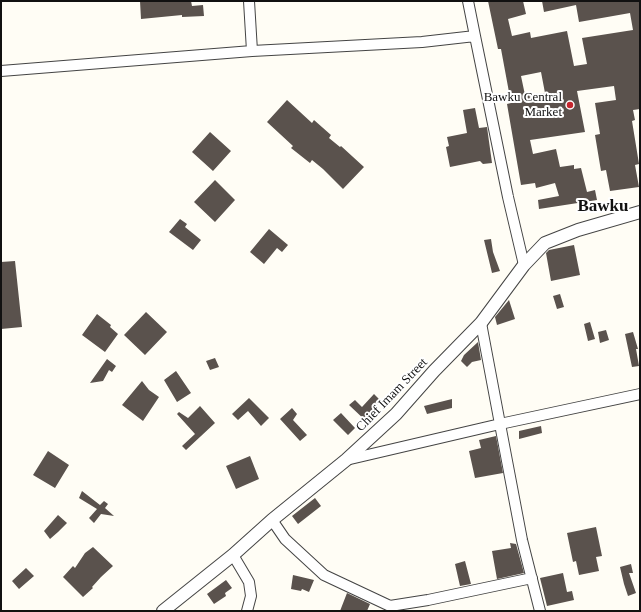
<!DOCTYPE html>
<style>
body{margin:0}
#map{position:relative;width:641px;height:612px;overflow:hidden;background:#fffdf5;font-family:"Times New Roman",serif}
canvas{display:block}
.frame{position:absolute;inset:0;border:2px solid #111;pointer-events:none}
</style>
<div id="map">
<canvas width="641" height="612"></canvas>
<div class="frame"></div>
</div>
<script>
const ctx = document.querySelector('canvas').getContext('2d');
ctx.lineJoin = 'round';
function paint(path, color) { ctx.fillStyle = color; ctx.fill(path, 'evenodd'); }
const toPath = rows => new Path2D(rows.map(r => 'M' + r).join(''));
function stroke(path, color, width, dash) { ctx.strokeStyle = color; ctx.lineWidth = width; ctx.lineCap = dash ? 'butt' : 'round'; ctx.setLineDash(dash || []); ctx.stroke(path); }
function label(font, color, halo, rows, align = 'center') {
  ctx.font = font + ' "Times New Roman",serif'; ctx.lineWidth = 4; ctx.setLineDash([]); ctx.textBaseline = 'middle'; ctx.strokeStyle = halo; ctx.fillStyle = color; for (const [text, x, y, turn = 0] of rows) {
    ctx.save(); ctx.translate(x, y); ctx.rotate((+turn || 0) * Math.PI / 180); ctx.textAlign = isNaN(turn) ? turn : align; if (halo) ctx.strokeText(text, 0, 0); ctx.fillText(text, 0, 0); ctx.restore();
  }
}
paint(toPath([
 [140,1,191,1,192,6,203,5,204,16,182,17,182,15,141,19],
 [488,1,523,1,526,14,508,19,512,36,530,32,531,38,567,31,574,66,587,64,582,38,633,30,630,13,579,22,576,5,544,12,542,1,611,1,611,2,640,1,640,109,633,110,635,120,632,121,639,164,635,165,639,187,610,191,606,170,601,171,595,135,600,134,595,103,616,100,614,86,577,91,585,132,530,140,533,154,556,149,560,167,574,165,574,169,581,168,587,192,595,190,597,200,539,209,538,200,559,196,555,183,536,188,535,183,521,185,507,104,511,103,501,49,498,49],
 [541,72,545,93,525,95,521,76],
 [287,100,312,123,314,120,331,135,329,138,340,147,341,146,364,167,343,189,323,169,312,160,310,163,291,148,293,146,267,122],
 [475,108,479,128,487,127,492,163,483,164,480,161,450,167,446,147,449,146,447,137,467,133,463,110],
 [210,132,231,151,213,171,192,152],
 [215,180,235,200,215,222,194,202],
 [180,219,187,224,185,227,201,240,193,250,169,232],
 [269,229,288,245,282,252,277,248,264,264,250,252],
 [491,239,493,252,500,271,492,273,484,240],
 [574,245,580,275,551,281,546,253,549,250],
 [15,261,22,327,1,329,1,262],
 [560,294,564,307,557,309,553,296],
 [509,300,515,319,497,325,495,317],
 [146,312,167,332,145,355,124,335],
 [97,314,111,325,110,327,118,334,105,352,82,335],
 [590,322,595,339,588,341,584,324],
 [606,330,609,340,600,343,598,332],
 [633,332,638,349,636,349,639,366,632,367,625,334],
 [478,342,481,360,472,362,467,367,461,361,464,355],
 [215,358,219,367,210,370,206,361],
 [107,359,116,366,112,372,109,370,103,381,90,383],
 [176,371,191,393,177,402,164,380],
 [142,381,149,390,159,397,143,421,122,405],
 [374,394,381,401,368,414,371,417,367,422,349,405,355,400,362,407],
 [249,398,269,418,261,426,248,411,238,420,232,414],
 [452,399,452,408,427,414,424,406],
 [200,406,215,423,186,450,182,446,195,434,177,414,179,412,188,418],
 [292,408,297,414,293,420,307,435,300,441,280,419],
 [341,413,355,428,348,435,333,420],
 [541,426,542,433,519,439,519,431],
 [496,436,503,473,475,478,469,451,481,448,479,440],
 [48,451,69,465,55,488,33,475],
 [250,456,259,479,236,489,226,466],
 [82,491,100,505,104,501,108,504,105,508,114,516,101,514,94,523,89,518,97,509,79,498],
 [315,498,321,506,298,524,292,516],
 [58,515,67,523,58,532,50,539,44,531],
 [596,527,602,556,596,557,599,571,579,575,576,561,573,562,567,533],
 [510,543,516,544,524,573,497,579,492,551,511,548],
 [93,547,113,566,101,577,92,587,93,588,83,597,63,577,73,566,75,568,85,553],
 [465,561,471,584,460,586,455,564],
 [631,564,633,573,629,573,636,593,628,596,624,584,620,567],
 [26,568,34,576,19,589,12,581],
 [563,573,567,592,572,591,574,600,547,606,540,578],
 [293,575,314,580,309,592,302,589,301,591,291,589],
 [226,580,232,588,225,593,226,596,214,604,207,594],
 [347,593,370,604,367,611,340,611]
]), '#5a524d');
const minor = toPath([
 [249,1,252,51],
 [468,1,475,36],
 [1,71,252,51,422,42,475,36,508,197,524,265],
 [481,323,500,424,640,394],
 [346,460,500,424,522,540,540,611],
 [272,520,285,539,324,575,390,606,428,600,532,578],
 [233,555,249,582,251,596,247,611]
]);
const tertiary = toPath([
 [163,611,233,555,272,520,346,460,396,414,434,371,481,323,524,265,545,243,578,230,640,212]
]);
stroke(minor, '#444', 12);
stroke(tertiary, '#444', 14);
stroke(minor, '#fff', 10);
stroke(tertiary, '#fff', 12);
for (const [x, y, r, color] of [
 [570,105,4,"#c4262e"]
]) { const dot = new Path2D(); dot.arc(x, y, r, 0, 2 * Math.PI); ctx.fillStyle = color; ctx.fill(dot); stroke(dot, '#fff', 1.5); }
label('13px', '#111', '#fff', [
 ["Bawku Central",562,98],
 ["Market",562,113]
], 'right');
label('13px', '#111', '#fff', [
 ["Chief Imam Street",392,395,-46]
]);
label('bold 17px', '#111', '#fff', [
 ["Bawku",603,207]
]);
</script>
